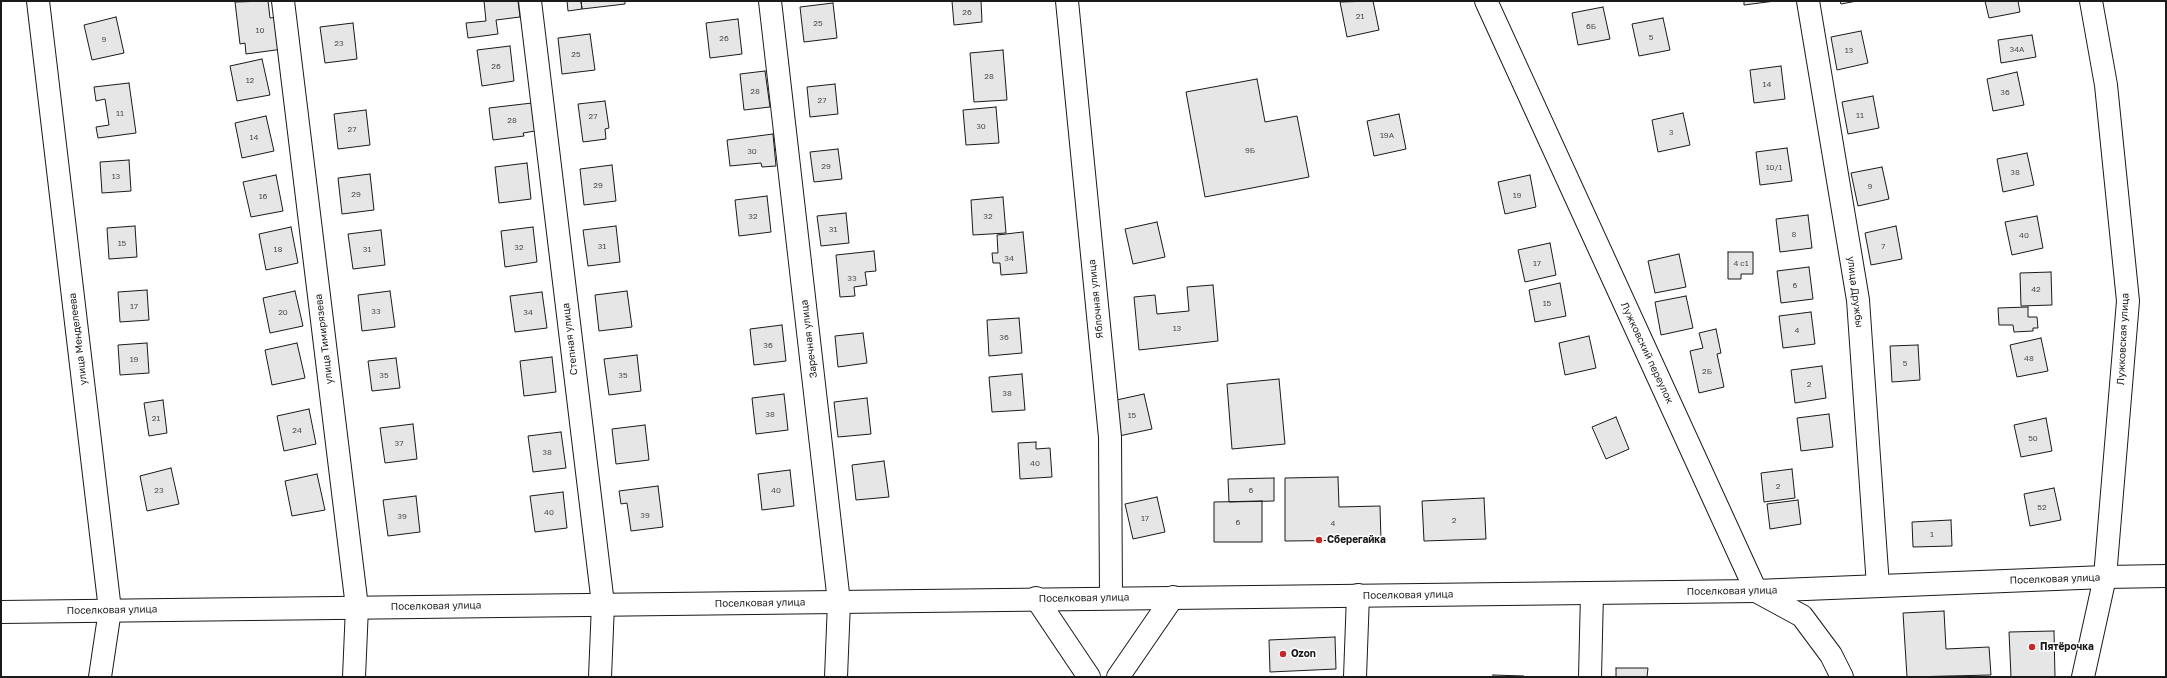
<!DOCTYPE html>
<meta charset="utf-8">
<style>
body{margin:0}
#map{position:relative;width:2167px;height:678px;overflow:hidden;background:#fff;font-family:"Golos Text",sans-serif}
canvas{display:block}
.frame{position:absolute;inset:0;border:2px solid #1a1a1a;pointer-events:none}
</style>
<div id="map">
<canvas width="2167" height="678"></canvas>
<div class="frame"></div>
</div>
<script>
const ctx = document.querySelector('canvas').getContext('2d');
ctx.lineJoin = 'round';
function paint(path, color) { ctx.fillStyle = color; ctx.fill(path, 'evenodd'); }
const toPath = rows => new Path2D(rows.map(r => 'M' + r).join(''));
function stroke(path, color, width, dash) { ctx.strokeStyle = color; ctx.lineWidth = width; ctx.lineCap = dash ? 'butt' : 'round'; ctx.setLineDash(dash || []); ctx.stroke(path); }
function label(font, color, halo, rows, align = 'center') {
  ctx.font = font + ' "Golos Text",sans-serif'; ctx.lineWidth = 3; ctx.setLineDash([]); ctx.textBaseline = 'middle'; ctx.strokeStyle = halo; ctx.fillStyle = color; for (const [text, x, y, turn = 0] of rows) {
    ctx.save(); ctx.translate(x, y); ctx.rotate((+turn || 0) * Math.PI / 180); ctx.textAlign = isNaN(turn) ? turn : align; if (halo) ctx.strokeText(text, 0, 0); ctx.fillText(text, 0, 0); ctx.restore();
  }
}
const building = toPath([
 [268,1,270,18,279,17,283,49,246,54,245,43,240,44,235,2,268,1],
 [484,1,518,1,520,17,496,20,498,34,468,38,466,23,486,21,484,1],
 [567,1,581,1,582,9,568,11,567,1],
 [581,1,625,1,625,4,582,9,581,1],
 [952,1,981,1,982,22,954,25,952,1],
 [1373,1,1379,30,1347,37,1340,2,1373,1],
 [1744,1,1775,1,1744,5,1744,1],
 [1840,1,1857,1,1841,4,1840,1],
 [1985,1,2018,1,2020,12,1989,18,1985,1],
 [833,3,837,38,804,42,800,7,833,3],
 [1603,7,1610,39,1578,45,1572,13,1603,7],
 [116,17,124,53,92,60,84,25,116,17],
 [1663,18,1670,50,1639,56,1632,24,1663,18],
 [738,19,742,54,710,58,706,23,738,19],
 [353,23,357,59,325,63,320,27,353,23],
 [1861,31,1868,63,1837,70,1831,37,1861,31],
 [590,34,595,70,562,74,558,38,590,34],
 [2032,35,2036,57,2001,63,1998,40,2032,35],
 [510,46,514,81,482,86,477,50,510,46],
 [1003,50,1007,100,974,102,970,53,1003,50],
 [262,59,270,95,237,101,230,66,262,59],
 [1781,66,1785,99,1754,103,1750,70,1781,66],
 [765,71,770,107,744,110,740,74,765,71],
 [2017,72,2024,105,1993,111,1987,79,2017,72],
 [1257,79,1265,122,1297,116,1309,177,1205,197,1186,92,1257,79],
 [129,83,136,133,98,138,96,127,109,125,105,99,96,101,94,87,129,83],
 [835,84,838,114,810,117,807,87,835,84],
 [1873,96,1879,128,1848,134,1842,102,1873,96],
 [605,101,609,128,605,129,606,139,583,142,578,104,605,101],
 [532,103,535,131,523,133,524,136,493,140,489,108,532,103],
 [996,107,999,143,966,145,963,110,996,107],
 [366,110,370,145,338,149,334,114,366,110],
 [1683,113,1690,145,1658,152,1652,120,1683,113],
 [1399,114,1406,149,1374,156,1367,121,1399,114],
 [266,116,274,151,242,158,235,123,266,116],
 [773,134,776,166,762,167,761,163,730,166,727,140,773,134],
 [1787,148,1792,181,1760,185,1756,152,1787,148],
 [838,149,842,179,814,182,810,152,838,149],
 [2027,153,2034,185,2003,192,1997,159,2027,153],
 [129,160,131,191,102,193,100,162,129,160],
 [527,163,531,199,499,203,495,167,527,163],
 [612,165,616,201,584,205,580,169,612,165],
 [1882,167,1889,199,1858,206,1851,173,1882,167],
 [370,174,374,210,342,214,338,178,370,174],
 [276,175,283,211,251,217,243,182,276,175],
 [1530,175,1536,207,1505,214,1498,182,1530,175],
 [767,196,771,232,739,236,735,200,767,196],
 [1003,197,1006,233,973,235,971,200,1003,197],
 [846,213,849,243,821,246,817,216,846,213],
 [1808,215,1812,248,1780,252,1776,219,1808,215],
 [2037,216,2043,248,2012,255,2005,222,2037,216],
 [1157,222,1165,257,1133,264,1125,229,1157,222],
 [135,226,137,257,109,259,107,228,135,226],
 [616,226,620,262,588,266,583,230,616,226],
 [1896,226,1902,259,1871,265,1865,233,1896,226],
 [291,227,298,263,266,270,259,234,291,227],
 [533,227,537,262,505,267,501,231,533,227],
 [381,230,385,265,353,269,348,234,381,230],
 [1023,232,1027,273,1001,275,1000,263,993,263,992,253,998,253,997,235,1023,232],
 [1550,243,1556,275,1525,282,1518,250,1550,243],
 [874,251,876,271,865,272,867,285,854,287,855,296,840,297,836,255,874,251],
 [1728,252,1753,252,1753,274,1741,274,1741,279,1728,279,1728,252],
 [1679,254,1686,287,1655,293,1648,261,1679,254],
 [1809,267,1813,299,1781,303,1777,271,1809,267],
 [2051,272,2052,305,2021,306,2020,273,2051,272],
 [1560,283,1566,316,1535,322,1529,290,1560,283],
 [1213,285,1218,341,1139,350,1134,297,1155,295,1157,314,1189,311,1187,287,1213,285],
 [147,290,149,320,120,322,118,292,147,290],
 [295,291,303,326,270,333,263,298,295,291],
 [390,291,395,327,362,331,358,295,390,291],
 [627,291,632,327,599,331,595,295,627,291],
 [542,292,547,328,515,332,510,296,542,292],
 [1686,296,1693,328,1661,335,1655,302,1686,296],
 [2028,307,2028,317,2037,317,2038,328,2033,328,2033,331,2014,332,2013,325,1999,325,1998,308,2028,307],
 [1811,312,1815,344,1783,348,1779,316,1811,312],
 [1019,318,1022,353,989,356,987,320,1019,318],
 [782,325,786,361,754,365,750,329,782,325],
 [1716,329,1721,353,1717,354,1724,387,1699,393,1690,351,1703,348,1699,333,1716,329],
 [863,333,867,363,838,367,835,336,863,333],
 [1589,336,1596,368,1565,375,1559,343,1589,336],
 [2041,338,2048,371,2017,377,2010,345,2041,338],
 [147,343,149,373,120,375,118,345,147,343],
 [297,343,305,378,272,385,265,350,297,343],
 [1918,345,1920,380,1892,382,1890,346,1918,345],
 [637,355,641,391,609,395,604,359,637,355],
 [552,357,556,392,524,396,520,361,552,357],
 [396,358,400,388,372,391,368,361,396,358],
 [1822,366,1826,398,1795,403,1791,370,1822,366],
 [1022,374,1025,410,992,412,989,377,1022,374],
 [1279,379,1285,444,1232,449,1227,384,1279,379],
 [784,394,788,430,756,434,752,398,784,394],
 [1144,394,1152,429,1119,436,1112,401,1144,394],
 [867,398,871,434,838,437,834,402,867,398],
 [163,400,167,433,149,436,144,403,163,400],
 [309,409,316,444,284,451,277,416,309,409],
 [1829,414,1833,447,1801,451,1797,418,1829,414],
 [1616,417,1629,449,1606,459,1592,427,1616,417],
 [2046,418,2052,451,2021,457,2014,425,2046,418],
 [413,424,417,459,385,463,380,428,413,424],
 [645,425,649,460,616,464,612,429,645,425],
 [561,432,566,468,533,472,528,436,561,432],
 [1036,442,1036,449,1050,448,1052,477,1020,479,1018,443,1036,442],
 [884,461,889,497,856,500,852,465,884,461],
 [171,468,179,504,147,511,140,476,171,468],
 [1792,469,1795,498,1764,502,1761,473,1792,469],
 [790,470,794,506,762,510,758,474,790,470],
 [317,474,325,510,292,516,285,481,317,474],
 [1338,477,1339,507,1380,506,1381,540,1285,541,1285,478,1338,477],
 [1274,478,1274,501,1229,502,1228,479,1274,478],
 [658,486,663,527,631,531,627,503,621,504,619,491,658,486],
 [2054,488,2061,520,2030,526,2024,494,2054,488],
 [563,492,567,528,535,532,530,496,563,492],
 [416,496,420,532,388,536,383,500,416,496],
 [1157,497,1165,532,1133,539,1125,504,1157,497],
 [1484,498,1486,539,1424,541,1422,501,1484,498],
 [1798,500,1801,524,1770,529,1767,504,1798,500],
 [1262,501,1262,542,1214,542,1214,502,1262,501],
 [1951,520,1952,546,1913,547,1912,522,1951,520],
 [1944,611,1946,649,1989,647,1991,675,1907,677,1903,613,1944,611],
 [2054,631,2055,677,2011,677,2009,632,2054,631],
 [1335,637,1336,669,1270,672,1269,640,1335,637],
 [1616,668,1648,668,1647,677,1616,677,1616,668],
 [1493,675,1524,676,1524,677,1493,677,1493,675]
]);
paint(building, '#e6e6e6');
stroke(building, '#1a1a1a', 1);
const minor = toPath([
 [38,1,110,610,100,677],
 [283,1,357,607,354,677],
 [530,1,603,604,600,677],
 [770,1,839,602,836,677],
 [1067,1,1110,437,1111,597],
 [1486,1,1756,591,1802,616,1831,655,1842,677],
 [1808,1,1858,300,1878,586],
 [1036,598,1089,677],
 [1118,677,1173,597],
 [1355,677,1358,595],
 [1590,677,1592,593],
 [2083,677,2105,577,2128,301,2106,85,2091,1]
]);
const highway = toPath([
 [1,612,1756,591,2105,577,2166,576]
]);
stroke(minor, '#1a1a1a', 24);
stroke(highway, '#1a1a1a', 24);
stroke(minor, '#fff', 22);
stroke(highway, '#fff', 22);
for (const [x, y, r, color] of [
 [1319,540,4,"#c62828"],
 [2032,647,4,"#c62828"],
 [1283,654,4,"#c62828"]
]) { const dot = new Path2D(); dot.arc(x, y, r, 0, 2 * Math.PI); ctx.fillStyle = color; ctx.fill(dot); stroke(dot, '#fff', 1.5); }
label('8px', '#4d4d4d', null, [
 ["26",967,12],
 ["21",1360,16],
 ["25",818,23],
 ["6Б",1591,26],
 ["10",260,30],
 ["5",1651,37],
 ["26",724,38],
 ["9",104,39],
 ["23",339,43],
 ["34А",2017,49],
 ["13",1849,50],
 ["25",576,54],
 ["26",496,66],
 ["28",989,76],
 ["12",250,80],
 ["14",1767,84],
 ["28",755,91],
 ["36",2005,92],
 ["27",822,100],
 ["11",120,113],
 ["11",1860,115],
 ["27",593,116],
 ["28",512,120],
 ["30",981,126],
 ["27",352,129],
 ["3",1671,132],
 ["19А",1387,135],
 ["14",254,137],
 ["9Б",1250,150],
 ["30",752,151],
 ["29",826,166],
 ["10/1",1774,167],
 ["38",2015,172],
 ["13",116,176],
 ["29",598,185],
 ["9",1870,186],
 ["29",356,194],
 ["19",1517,195],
 ["16",263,196],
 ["32",753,216],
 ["32",988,216],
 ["31",833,229],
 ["8",1794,234],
 ["40",2024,235],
 ["15",122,243],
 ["31",602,246],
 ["7",1883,246],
 ["32",519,247],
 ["18",278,249],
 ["31",367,249],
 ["34",1009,258],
 ["17",1537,263],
 ["4 с1",1741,263],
 ["33",852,278],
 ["6",1795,285],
 ["42",2036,289],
 ["15",1547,303],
 ["17",134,306],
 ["33",376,311],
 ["20",283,312],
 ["34",528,312],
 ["13",1177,328],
 ["4",1797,330],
 ["36",1004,337],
 ["36",768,345],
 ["48",2029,358],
 ["19",134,359],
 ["5",1905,363],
 ["2Б",1707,371],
 ["35",384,375],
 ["35",623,375],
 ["2",1809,384],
 ["38",1007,393],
 ["38",770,414],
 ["15",1132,415],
 ["21",156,418],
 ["24",297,430],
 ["50",2033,438],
 ["37",399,443],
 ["38",547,452],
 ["40",1035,463],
 ["2",1778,486],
 ["23",159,490],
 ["40",776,490],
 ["6",1251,490],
 ["52",2042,507],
 ["40",549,512],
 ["39",645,515],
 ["39",402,516],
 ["17",1145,518],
 ["2",1454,520],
 ["6",1238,522],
 ["4",1333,523],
 ["1",1932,534]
]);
label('10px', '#1a1a1a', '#fff', [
 ["улица Дружбы",1855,292,83],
 ["Яблочная улица",1096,299,-96],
 ["улица Менделеева",78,339,-97],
 ["улица Тимирязева",324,339,-97],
 ["Степная улица",570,339,-97],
 ["Заречная улица",809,339,-97],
 ["Лужковская улица",2123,339,-87],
 ["Лужковский переулок",1647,353,65],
 ["Поселковая улица",2055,579,-2],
 ["Поселковая улица",1732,591,-1],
 ["Поселковая улица",1408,595,-1],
 ["Поселковая улица",1084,598,-1],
 ["Поселковая улица",760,603,-1],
 ["Поселковая улица",436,606,-1],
 ["Поселковая улица",112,610,-1]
]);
label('bold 10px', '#1a1a1a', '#fff', [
 ["Сберегайка",1327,540],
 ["Пятёрочка",2040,647],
 ["Ozon",1291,654]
], 'left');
</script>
